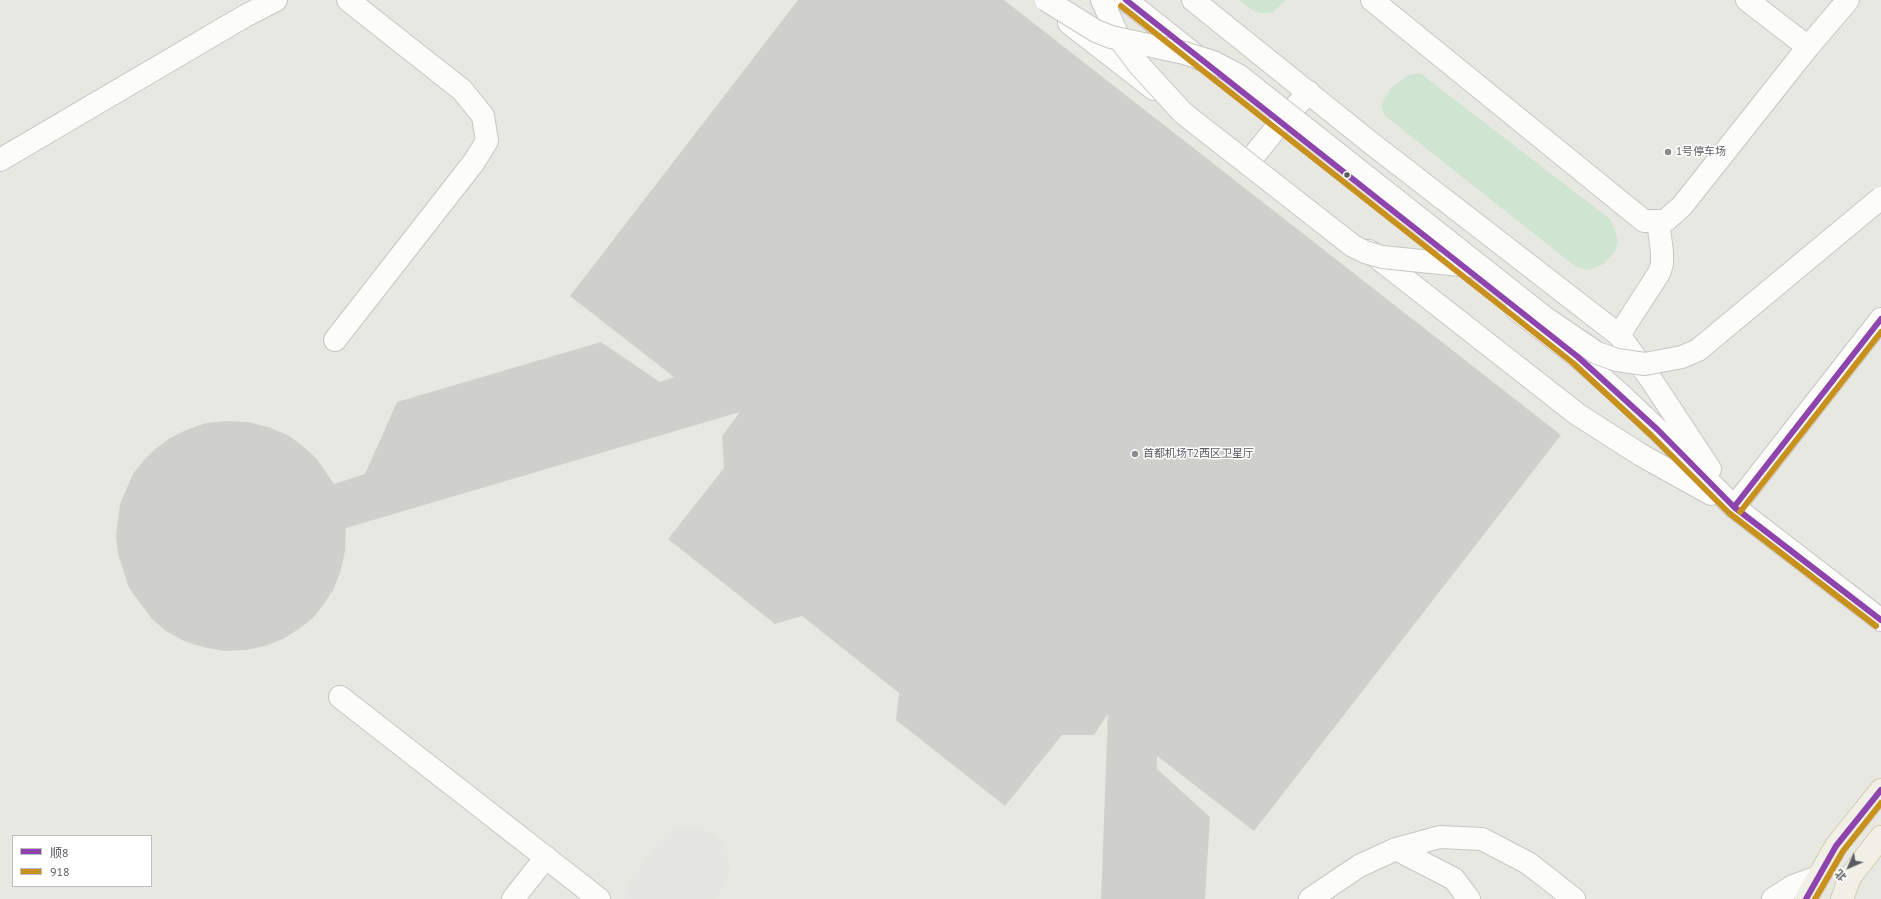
<!DOCTYPE html>
<meta charset="utf-8">
<style>
body{margin:0}
#map{position:relative;width:1881px;height:899px;overflow:hidden;background:#e8e8e3;font-family:"PT Sans","Noto Sans SC",sans-serif}
canvas{display:block}
.legend{position:absolute;left:12px;top:835px;width:140px;height:52px;box-sizing:border-box;background:#fff;border:1px solid #bdbdbf;margin:0;padding:5px 7px;list-style:none;font-size:12px;color:#595b60}
.legend li{display:flex;align-items:center;gap:8px;height:20px}
.legend b{width:20px;border:1px solid #bdbdbf}
.north{position:absolute;left:1829px;top:847px;width:40px;height:40px;-webkit-text-stroke:3px #fff;paint-order:stroke;rotate:225deg;font-size:11px;font-weight:700;line-height:16px;text-align:center;color:#595b60}
.north::after{content:'';display:block;margin:auto;width:14px;height:18px;background:#595b60;clip-path:polygon(50% 0,100% 100%,50% 72%,0 100%)}
</style>
<div id="map">
<canvas width="1881" height="899"></canvas>
<ul class="legend">
<li><b style="height:5px;background:#8e44ad"></b>顺8</li>
<li><b style="height:5px;background:#c8901d"></b>918</li>
</ul>
<div class="north">北</div>
</div>
<script>
const ctx = document.querySelector('canvas').getContext('2d');
ctx.lineJoin = 'round';
function paint(path, color) { ctx.fillStyle = color; ctx.fill(path, 'evenodd'); }
const toPath = rows => new Path2D(rows.map(r => 'M' + r).join(''));
function stroke(path, color, width, dash) { ctx.strokeStyle = color; ctx.lineWidth = width; ctx.lineCap = dash ? 'butt' : 'round'; ctx.setLineDash(dash || []); ctx.stroke(path); }
function label(font, color, halo, rows, align = 'center') {
  ctx.font = font + ' "PT Sans","Noto Sans SC",sans-serif'; ctx.lineWidth = 3; ctx.setLineDash([]); ctx.textBaseline = 'middle'; ctx.strokeStyle = halo; ctx.fillStyle = color; for (const [text, x, y, turn = 0] of rows) {
    ctx.save(); ctx.translate(x, y); ctx.rotate((+turn || 0) * Math.PI / 180); ctx.textAlign = isNaN(turn) ? turn : align; if (halo) ctx.strokeText(text, 0, 0); ctx.fillText(text, 0, 0); ctx.restore();
  }
}
paint(toPath([
 [1239,0,1286,0,1273,12,1268,13,1259,13,1250,9],
 [1420,73,1610,219,1615,230,1618,242,1615,251,1604,264,1587,270,1576,267,1384,115,1381,106,1391,87,1409,75]
]), '#d0e5d1');
stroke(toPath([
 [665,899,690,867]
]), '#e5e5e2', 80);
paint(toPath([
 [798,0,1004,0,1561,435,1254,831,1157,756,1157,769,1210,817,1205,899,1101,899,1108,714,1094,735,1062,735,1005,806,896,720,899,693,802,616,775,624,668,539,724,468,722,436,740,412,346,528,345,551,341,570,334,588,324,604,313,618,299,629,283,639,265,646,246,650,224,651,203,647,184,641,166,631,152,619,129,588,118,554,116,536,120,504,133,474,143,461,155,449,170,438,186,430,206,423,227,421,248,422,268,427,288,435,304,447,317,459,334,484,365,474,397,402,601,342,660,382,674,377,570,296]
]), '#cfcfcc');
const minor = toPath([
 [1102,0,1120,40],
 [1126,0,1200,59],
 [1193,0,1371,143,1619,335,1650,378,1710,469],
 [1372,0,1644,221,1665,221,1682,206,1808,47,1848,0],
 [1747,0,1808,47],
 [1069,23,1154,89],
 [1252,158,1281,122,1309,92],
 [0,160,245,16,276,0],
 [1369,251,1577,414,1641,455,1711,494],
 [1516,309,1578,357,1619,393,1658,430,1734,507,1881,620],
 [1619,335,1659,273,1662,264,1662,252,1658,221],
 [335,340,474,162,487,141,483,116,462,90,348,0],
 [1734,507,1881,319],
 [340,697,599,899],
 [1396,849,1454,879,1469,899],
 [513,899,546,857],
 [1310,899,1359,866,1396,849,1440,837,1482,839,1528,863,1574,899],
 [1773,899,1793,886,1818,877]
]);
const major = toPath([
 [1806,899,1836,846,1881,790],
 [1842,899,1850,877,1881,837]
]);
stroke(minor, '#c6c6c5', 24);
stroke(major, '#d0ccb1', 24);
stroke(minor, '#fcfcfb', 22);
stroke(major, '#f0f0e6', 22);
const minorBridge = toPath([
 [1046,0,1096,31,1111,37,1184,53,1213,62,1238,75,1544,317,1597,353,1617,360,1645,364,1682,357,1698,350,1881,198],
 [1120,40,1140,66,1183,113,1353,246,1365,252,1382,257,1480,267]
]);
stroke(minorBridge, '#c6c6c5', 24, []);
stroke(minorBridge, '#fcfcfb', 22);
stroke(toPath([
 [1126,0,1578,357,1658,430,1734,507,1881,620],
 [1734,507,1881,319],
 [1806,899,1836,846,1881,790]
]), '#8e44ad', 6);
stroke(toPath([
 [1121,6,1573,363,1652,436,1729,513,1876,626],
 [1740,512,1881,332],
 [1815,899,1843,851,1881,803]
]), '#c8901d', 6);
for (const [x, y, r, color] of [
 [1668,152,4,"#8b8c8e"],
 [1347,175,3.5,"#595b60"],
 [1135,454,4,"#8b8c8e"]
]) { const dot = new Path2D(); dot.arc(x, y, r, 0, 2 * Math.PI); ctx.fillStyle = color; ctx.fill(dot); stroke(dot, '#fff', 1.5); }
label('11px', '#595b60', '#fff', [
 ["1号停车场",1676,152],
 ["首都机场T2西区卫星厅",1143,454]
], 'left');
</script>
